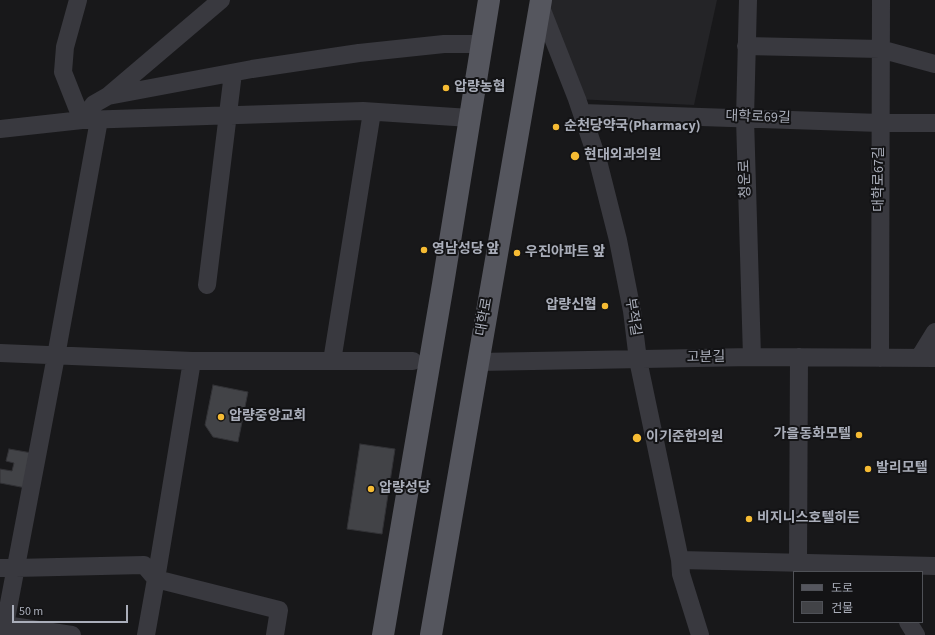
<!DOCTYPE html>
<meta charset="utf-8">
<style>
body{margin:0}
#map{position:relative;width:935px;height:635px;overflow:hidden;background:#18181a;font-family:"Source Sans 3","Noto Sans KR",sans-serif}
canvas{display:block}
.legend{position:absolute;left:793px;top:571px;width:130px;height:52px;box-sizing:border-box;background:#131315;border:1px solid #4f5157;margin:0;padding:5px 7px;list-style:none;font-size:12px;color:#aaaeba}
.legend li{display:flex;align-items:center;gap:8px;height:20px}
.legend b{width:20px;border:1px solid #4f5157}
.scale{position:absolute;left:12px;top:605px;width:116px;height:18px;box-sizing:border-box;border:2px solid #aaaeba;border-top:0;padding-left:5px;font-size:12px;line-height:14px;white-space:nowrap;color:#aaaeba;-webkit-text-stroke:3px #131315;paint-order:stroke}
</style>
<div id="map">
<canvas width="935" height="635"></canvas>
<ul class="legend">
<li><b style="height:5px;background:#55565e"></b>도로</li>
<li><b style="height:11px;background:#424347"></b>건물</li>
</ul>
<div class="scale">50 m</div>
</div>
<script>
const ctx = document.querySelector('canvas').getContext('2d');
ctx.lineJoin = 'round';
function paint(path, color) { ctx.fillStyle = color; ctx.fill(path, 'evenodd'); }
const toPath = rows => new Path2D(rows.map(r => 'M' + r).join(''));
function stroke(path, color, width, dash) { ctx.strokeStyle = color; ctx.lineWidth = width; ctx.lineCap = dash ? 'butt' : 'round'; ctx.setLineDash(dash || []); ctx.stroke(path); }
function label(font, color, halo, rows, align = 'center') {
  ctx.font = font + ' "Source Sans 3","Noto Sans KR",sans-serif'; ctx.lineWidth = 4; ctx.setLineDash([]); ctx.textBaseline = 'middle'; ctx.strokeStyle = halo; ctx.fillStyle = color; for (const [text, x, y, turn = 0] of rows) {
    ctx.save(); ctx.translate(x, y); ctx.rotate((+turn || 0) * Math.PI / 180); ctx.textAlign = isNaN(turn) ? turn : align; if (halo) ctx.strokeText(text, 0, 0); ctx.fillText(text, 0, 0); ctx.restore();
  }
}
paint(toPath([
 [541,0,717,0,694,105,577,99]
]), '#242427');
const building = toPath([
 [213,385,248,392,238,442,213,437,205,425,213,385],
 [360,444,395,449,382,534,347,529,360,444],
 [9,449,32,453,26,488,0,483,0,469,12,471,14,463,6,461,9,449]
]);
paint(building, '#424347');
stroke(building, '#323236', 1);
stroke(toPath([
 [78,0,65,47,63,72,82,120],
 [748,0,745,118,752,357],
 [540,5,577,99,598,161,618,240,632,311,638,360,680,560,681,574,700,635],
 [746,46,880,49,935,64],
 [108,96,252,69,359,53,444,44,483,44],
 [582,113,880,123,935,123],
 [82,120,94,104,108,96,221,0],
 [0,129,82,120,363,111,470,118],
 [207,285,233,73],
 [0,353,192,361,413,361],
 [880,358,881,0],
 [919,358,935,332],
 [192,361,156,579,279,610,275,635],
 [332,361,372,112],
 [478,362,752,357,935,358],
 [680,560,935,566],
 [798,563,799,357],
 [0,568,15,568,144,565,156,579,146,635],
 [908,622,916,635],
 [5,625,72,635],
 [3,635,56,356,99,120]
]), '#39393f', 18);
stroke(toPath([
 [383,635,443,284,489,0],
 [431,635,541,0]
]), '#55565e', 22);
for (const [x, y, r, color] of [
 [446,88,4,"#f6bb33"],
 [556,127,4,"#f6bb33"],
 [575,156,5,"#f6bb33"],
 [424,250,4,"#f6bb33"],
 [517,253,4,"#f6bb33"],
 [605,306,4,"#f6bb33"],
 [221,417,4,"#f6bb33"],
 [859,435,4,"#f6bb33"],
 [637,438,5,"#f6bb33"],
 [868,469,4,"#f6bb33"],
 [371,489,4,"#f6bb33"],
 [749,519,4,"#f6bb33"]
]) { const dot = new Path2D(); dot.arc(x, y, r, 0, 2 * Math.PI); ctx.fillStyle = color; ctx.fill(dot); stroke(dot, '#131315', 1.5); }
label('bold 14px', '#aaaeba', '#131315', [
 ["압량농협",454,88],
 ["순천당약국(Pharmacy)",564,127],
 ["현대외과의원",584,156],
 ["영남성당 앞",432,250],
 ["우진아파트 앞",525,253],
 ["압량신협",597,306,"right"],
 ["압량중앙교회",229,417],
 ["가을동화모텔",851,435,"right"],
 ["이기준한의원",646,438],
 ["발리모텔",876,469],
 ["압량성당",379,489],
 ["비지니스호텔히든",757,519]
], 'left');
label('14px', '#aaaeba', '#131315', [
 ["대학로69길",758,118,2],
 ["청운로",746,179,-92],
 ["대학로67길",880,179,-90],
 ["대학로",485,317,-80],
 ["부적길",632,317,81],
 ["고분길",706,358,-1]
]);
</script>
